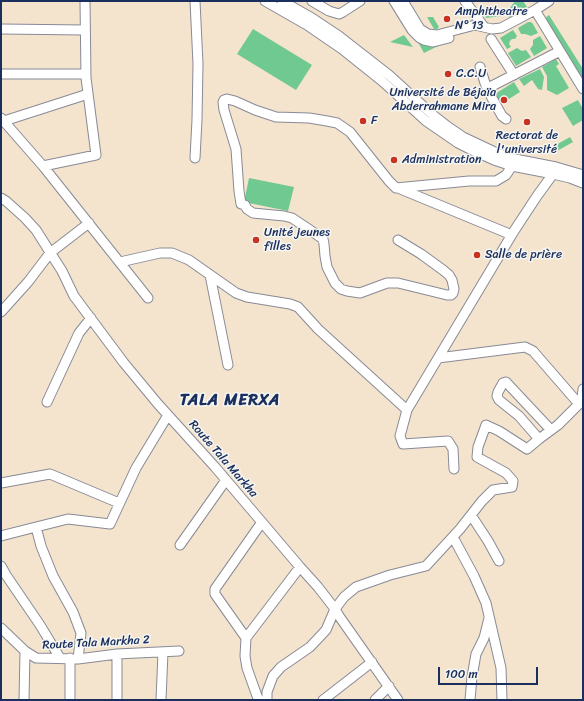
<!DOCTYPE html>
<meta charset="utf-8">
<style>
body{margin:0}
#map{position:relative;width:584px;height:701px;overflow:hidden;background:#f4e4ce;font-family:Sriracha,sans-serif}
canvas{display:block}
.frame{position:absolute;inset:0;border:2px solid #1b2f5e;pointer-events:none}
.scale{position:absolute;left:438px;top:667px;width:100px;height:18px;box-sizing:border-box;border:2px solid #1b2f5e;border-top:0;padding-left:5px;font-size:12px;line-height:14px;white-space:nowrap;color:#1b2f5e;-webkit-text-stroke:3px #f6f6f2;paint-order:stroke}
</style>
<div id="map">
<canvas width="584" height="701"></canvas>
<div class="frame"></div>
<div class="scale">100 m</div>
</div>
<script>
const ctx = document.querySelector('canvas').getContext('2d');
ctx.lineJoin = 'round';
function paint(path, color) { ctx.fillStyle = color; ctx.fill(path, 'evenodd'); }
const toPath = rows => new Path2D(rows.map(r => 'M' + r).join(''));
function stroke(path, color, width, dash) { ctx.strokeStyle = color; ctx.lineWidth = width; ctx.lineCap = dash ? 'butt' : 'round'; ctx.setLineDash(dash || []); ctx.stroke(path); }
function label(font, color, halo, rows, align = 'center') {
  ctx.font = font + ' Sriracha,sans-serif'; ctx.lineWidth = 3; ctx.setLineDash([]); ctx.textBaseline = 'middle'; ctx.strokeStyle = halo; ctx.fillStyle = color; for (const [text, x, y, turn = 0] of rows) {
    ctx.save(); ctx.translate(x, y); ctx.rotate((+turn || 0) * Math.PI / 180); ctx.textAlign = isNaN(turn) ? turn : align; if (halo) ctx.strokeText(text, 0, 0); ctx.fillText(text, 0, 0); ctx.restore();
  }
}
paint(toPath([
 [515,1,523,1,527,7,510,19,508,15,508,11],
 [481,10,502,16,486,18],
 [549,15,583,69,583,79,582,80,544,19],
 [427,17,433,17,439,27,437,29,434,29],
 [528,22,531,22,533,24,538,33,531,36,525,34,521,34,518,28],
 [253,29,312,65,296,90,237,54],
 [513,30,517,36,515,39,512,39,510,41,509,44,511,47,507,49,500,38],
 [404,35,413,47,390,42],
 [540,36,547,48,534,56,530,49,533,45,533,40],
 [418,42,429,45,438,46,424,53],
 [517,48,522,51,526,50,531,57,516,66,508,53],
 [556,59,559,64,556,66,569,88,557,95,547,90,547,76,542,67],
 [540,69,544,77,542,90,538,89,532,80,524,86,519,79],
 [514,82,520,92,501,104,495,94],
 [578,100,583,109,583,120,573,126,562,108],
 [570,137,573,142,557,151,554,146],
 [249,178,294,187,288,211,244,202]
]), '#70c990');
const minor = toPath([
 [265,1,307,25,342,49,382,81,426,121,458,143,476,152,494,160,512,166,553,174,570,178,583,183],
 [282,1,312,18,339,36,389,75,433,115,447,126,463,137,497,153,515,159,556,167,573,172,583,175],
 [312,1,329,11,339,14,343,12,360,1],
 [394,1,412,30,420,38,424,40,433,42,449,38],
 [403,1,420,29,428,34,437,35,475,25,492,29,501,28,535,10,549,1],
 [465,1,484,27],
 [535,10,583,89],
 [1,29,85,30],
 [491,39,514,75],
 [480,67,485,83,492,98,502,116,506,119],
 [1,74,85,74],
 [488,88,560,51],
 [1,118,43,166,148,298],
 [4,121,88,94],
 [195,158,197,120,198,64,195,1],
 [43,166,96,155,86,78,85,1],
 [398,188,507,233],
 [1,198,6,201,25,218,36,230,62,271,74,296,124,363,158,404,215,467,300,567,318,587,335,609,339,616,398,700],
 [398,240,421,254,443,270,449,275,452,280,454,289,453,293,451,295,447,295,398,283,387,283,360,293,347,291,341,289,335,283,327,267,325,256,324,244,323,239,310,230,292,218,284,216,253,213,247,209,245,205,241,204,239,191,236,149,224,110,223,102,224,100,227,99,235,101,255,110,276,117,309,118,327,121,337,123,350,132,389,181,396,188,469,181,496,181,506,175,512,166,515,159],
 [120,262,160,253,172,253,189,260,236,293,247,297,290,304,298,307,318,329,407,410],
 [210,275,228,365],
 [1,312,28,282,50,253,89,223],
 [438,358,525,347,533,351,579,404],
 [47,402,79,333,91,318],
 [539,439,558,425,579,404,582,398,583,389],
 [454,469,453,449,448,441,403,444,400,436,407,410,514,231,537,196,553,174],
 [1,483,50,474,119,503],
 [471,515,488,541,499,561],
 [1,536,36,527],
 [453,537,474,576,486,603,501,668,502,700],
 [180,545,226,480],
 [1,566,6,575,40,625,60,658],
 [1,628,25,651,36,658,78,659,117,654,179,651],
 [246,638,215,594,215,589,262,522],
 [117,654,117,700],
 [78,659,81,633,73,612,53,576,41,546,36,527,68,519,110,524,136,468,168,415],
 [24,700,25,651],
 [70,700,70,658],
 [161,700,163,652],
 [259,700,257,696,247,668,245,656,246,638,300,567],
 [267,700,267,692,273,676,281,667,310,647,326,630,335,609,344,597,356,587,390,575,426,566,460,529,482,501,493,490,512,487,513,481,506,473,477,457,478,447,486,425,499,431,527,449,539,439,519,416,499,400,497,396,498,392,503,383,506,382,551,430],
 [323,700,372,662],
 [375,700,389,686],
 [470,700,472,677,476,654,484,638,489,618]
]);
stroke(minor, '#888a96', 11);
stroke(minor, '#fff', 9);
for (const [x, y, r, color] of [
 [447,19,4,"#c8321e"],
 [448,74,4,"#c8321e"],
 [504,100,4,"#c8321e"],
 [363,121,4,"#c8321e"],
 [527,122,4,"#c8321e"],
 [394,160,4,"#c8321e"],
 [256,240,4,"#c8321e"],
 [477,255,4,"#c8321e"]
]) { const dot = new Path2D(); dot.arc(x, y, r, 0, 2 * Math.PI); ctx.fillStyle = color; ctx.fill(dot); stroke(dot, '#f6f6f2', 1.5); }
label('12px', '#1b2f5e', '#f6f6f2', [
 ["Amphitheatre",455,12],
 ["N° 13",455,26],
 ["C.C.U",456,74],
 ["Université de Béjaïa",496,93,"right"],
 ["Abderrahmane Mira",496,107,"right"],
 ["F",371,121],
 ["Rectorat de",527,136,"center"],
 ["l'université",527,150,"center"],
 ["Administration",402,160],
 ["Unité jeunes",264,233],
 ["filles",264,247],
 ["Salle de prière",485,255]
], 'left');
label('12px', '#1b2f5e', '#f6f6f2', [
 ["Route Tala Markha",223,459,49],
 ["Route Tala Markha 2",96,643,-3]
]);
ctx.letterSpacing = '1px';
label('bold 16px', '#1b2f5e', '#f6f6f2', [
 ["TALA MERXA",230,401]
]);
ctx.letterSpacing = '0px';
</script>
